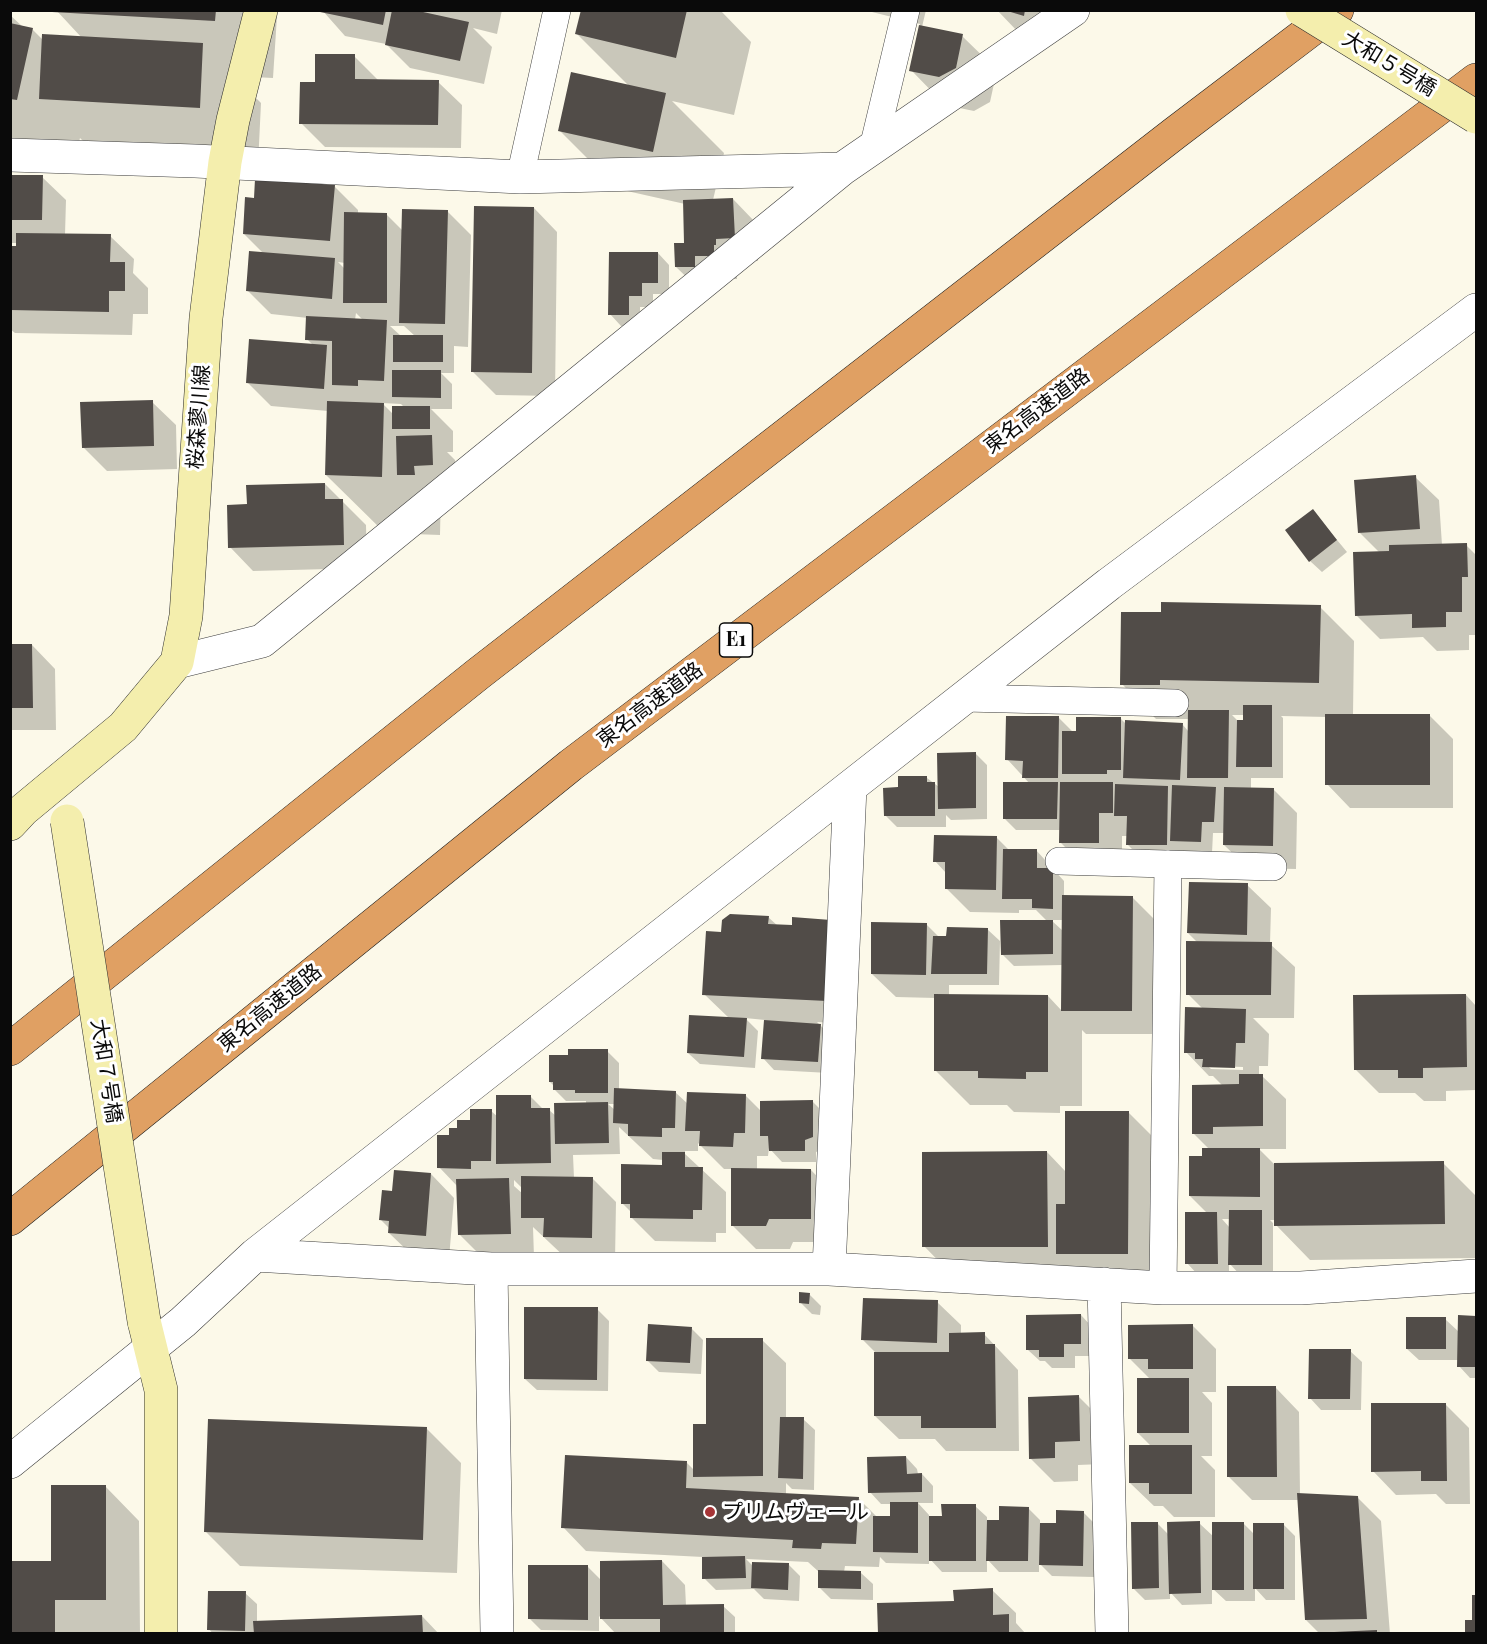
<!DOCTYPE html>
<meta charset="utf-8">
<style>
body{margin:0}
#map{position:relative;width:1487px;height:1644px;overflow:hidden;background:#fcf9e9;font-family:"Playfair Display",serif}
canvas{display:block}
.frame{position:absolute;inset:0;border:12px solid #0a0a0a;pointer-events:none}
</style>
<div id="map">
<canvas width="1487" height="1644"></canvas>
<div class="frame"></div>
</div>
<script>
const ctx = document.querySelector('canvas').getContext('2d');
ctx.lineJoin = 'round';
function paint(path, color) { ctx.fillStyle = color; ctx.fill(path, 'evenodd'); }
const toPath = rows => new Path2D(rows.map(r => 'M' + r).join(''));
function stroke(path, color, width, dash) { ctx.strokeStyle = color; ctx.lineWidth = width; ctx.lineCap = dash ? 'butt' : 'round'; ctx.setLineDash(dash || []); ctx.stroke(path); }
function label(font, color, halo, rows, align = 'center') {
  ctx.font = font + ' "Playfair Display","Noto Sans JP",serif'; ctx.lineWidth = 6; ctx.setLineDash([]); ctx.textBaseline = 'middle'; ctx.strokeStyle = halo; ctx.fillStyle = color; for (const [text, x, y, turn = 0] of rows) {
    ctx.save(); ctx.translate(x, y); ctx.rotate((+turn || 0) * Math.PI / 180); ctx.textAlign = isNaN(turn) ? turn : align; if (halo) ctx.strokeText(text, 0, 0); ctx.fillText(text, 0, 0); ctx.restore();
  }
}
paint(toPath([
 [56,10,271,10,277,16,273,78,234,76,261,103,258,165,99,157,80,138,75,158,10,143,10,15,23,27,32,29,43,40,82,38],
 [322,10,414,10,420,14,417,10,502,10,497,34,473,28,492,47,484,84,410,68,386,44,345,36],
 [582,10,720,10,751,42,734,115,672,101,724,153,713,200,733,199,756,223,758,261,739,262,737,269,737,279,718,279,700,290,676,267,686,245,685,204,618,189,560,131,630,87,577,34],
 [864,10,926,10,922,27,962,36,997,70,990,102,974,111,945,105,911,70,920,24],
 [997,10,1071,10,1018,32],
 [354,56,378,80,438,82,462,105,461,148,325,147,301,123,317,83],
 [10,177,42,177,66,200,65,235,110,236,134,259,133,273,148,288,148,314,133,314,132,335,15,333,10,329,10,248,17,248,17,243,10,243],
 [334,186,358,210,358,214,387,215,403,231,447,211,471,235,468,347,454,346,454,373,441,373,452,384,452,409,431,409,453,431,453,452,447,452,455,460,456,488,441,489,440,535,385,533,326,475,328,411,271,406,248,383,313,345,307,339,308,318,271,314,248,291,264,254,244,234,255,200],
 [338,262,345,263,345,269],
 [356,313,363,320,355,320],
 [390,326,404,326,415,336,401,336],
 [382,403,401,404,404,407,394,415],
 [534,208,557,232,555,396,496,395,472,371],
 [658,253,669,265,669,294,653,294,653,307,640,307,640,326,621,326,610,314],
 [152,402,176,425,177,469,107,471,83,447],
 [1415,477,1439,500,1442,545,1466,545,1476,555,1476,635,1469,635,1469,650,1437,651,1423,637,1380,639,1356,615,1380,553,1360,533],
 [325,484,366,525,367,568,253,571,230,547,248,506],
 [1313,511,1347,552,1322,572,1310,561],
 [1320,607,1354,641,1353,715,1429,715,1453,739,1453,808,1350,808,1327,784,1327,717,1281,716,1283,718,1283,778,1251,778,1251,789,1274,790,1297,813,1296,869,1248,868,1224,845,1225,833,1213,833,1212,853,1151,868,1127,844,1128,836,1122,836,1122,866,1084,866,1060,842,1060,830,1016,830,1004,818,1030,784,1007,759,1059,718,1073,732,1121,719,1127,725,1182,724,1189,732,1189,719,1156,719,1122,684,1162,613],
 [1232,715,1244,715,1244,721,1238,721],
 [10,645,32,645,55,669,56,730,10,730],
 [975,753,987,765,987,819,951,820,946,815,946,827,897,827,885,815,900,789,927,778,939,787],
 [996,837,1009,850,1036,850,1064,881,1064,897,1133,898,1156,921,1155,1034,1086,1034,1082,1030,1082,1106,1060,1106,1060,1113,1014,1112,1007,1105,970,1105,936,1071,936,998,896,997,872,974,926,924,939,937,987,929,1000,941,999,985,949,985,949,995,1048,996,1062,1011,1063,965,1014,966,1002,954,1047,921,1036,910,1019,910,1019,913,970,912,946,888,946,873,935,861],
 [1051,920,1063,920,1063,931],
 [1247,885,1271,908,1270,944,1295,967,1294,1018,1253,1018,1269,1034,1268,1066,1259,1066,1259,1076,1262,1076,1286,1099,1286,1149,1259,1149,1275,1165,1443,1163,1476,1196,1476,1258,1310,1260,1276,1225,1276,1220,1270,1220,1273,1223,1273,1276,1241,1276,1229,1263,1229,1275,1198,1275,1187,1263,1208,1214,1190,1196,1203,1157,1209,1149,1193,1133,1223,1086,1213,1076,1209,1076,1186,1052,1203,1009,1188,994,1198,943,1188,933],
 [1208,1066,1243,1067,1243,1070,1211,1069],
 [1222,1219,1230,1219,1230,1228],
 [768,917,778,926,850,1024,817,1022,832,1037,829,1073,774,1070,763,1058,765,1020,745,1018,758,1031,755,1068,700,1064,688,1053,729,1018,704,994,722,933],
 [1466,995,1476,1006,1476,1090,1446,1091,1446,1101,1424,1101,1415,1093,1379,1093,1355,1069],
 [607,1051,619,1063,619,1090,675,1092,688,1104,745,1095,761,1111,813,1102,824,1113,824,1149,816,1152,816,1162,782,1162,769,1148,768,1156,757,1156,757,1170,811,1170,834,1194,834,1242,793,1242,790,1249,756,1249,732,1225,732,1169,724,1169,698,1143,698,1151,685,1151,685,1154,726,1192,726,1233,716,1233,716,1242,655,1241,631,1217,631,1212,623,1204,663,1166,663,1160,653,1159,619,1127,620,1154,573,1155,574,1178,592,1178,616,1202,615,1261,568,1260,533,1227,534,1257,483,1258,459,1234,458,1187,439,1167,451,1136,472,1121,491,1111,498,1117,530,1096,544,1110,549,1110,556,1116,586,1104,586,1101,566,1101,554,1089,554,1086,550,1082,569,1057],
 [608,1104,615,1104,615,1110],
 [514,1180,521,1187,523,1194,514,1186],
 [1128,1112,1152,1136,1151,1277,958,1281,924,1246,1047,1152,1066,1172],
 [431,1174,454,1198,449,1259,413,1256,389,1233,390,1229,381,1220,393,1193],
 [809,1294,821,1306,820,1315,812,1314,800,1302],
 [937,1302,961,1325,961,1334,984,1334,1018,1370,1019,1451,946,1451,935,1439,899,1439,875,1416,875,1352,863,1340],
 [597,1309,609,1321,608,1391,537,1390,525,1379],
 [1081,1315,1092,1327,1092,1356,1075,1356,1075,1368,1052,1368,1045,1361,1040,1361,1028,1350],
 [1459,1317,1476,1317,1476,1378,1470,1378,1459,1366,1459,1360,1419,1360,1407,1349,1445,1319,1459,1332],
 [1193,1326,1216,1349,1216,1392,1202,1392,1212,1403,1212,1456,1201,1456,1215,1470,1215,1517,1174,1517,1163,1506,1154,1506,1130,1483,1152,1447,1138,1433,1150,1379,1129,1358],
 [691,1328,703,1340,701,1374,659,1372,647,1360],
 [762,1340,786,1363,786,1419,803,1419,815,1430,814,1490,792,1489,786,1483,786,1495,858,1498,878,1518,891,1518,892,1504,881,1504,870,1492,906,1457,917,1469,918,1474,922,1474,933,1486,933,1503,918,1503,929,1515,929,1518,944,1518,975,1506,987,1517,987,1522,1000,1522,1028,1508,1040,1520,1040,1524,1058,1524,1083,1512,1095,1524,1094,1577,1052,1576,1039,1563,1039,1572,999,1572,987,1559,987,1572,942,1572,929,1558,929,1564,886,1563,880,1557,879,1567,845,1566,844,1572,861,1573,873,1584,873,1600,831,1599,819,1587,819,1572,808,1562,746,1559,753,1566,788,1564,800,1576,799,1601,764,1599,754,1589,716,1590,704,1578,703,1557,586,1551,563,1527,687,1463,695,1471,708,1426],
 [1350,1351,1362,1362,1361,1410,1321,1410,1310,1398],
 [1276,1388,1299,1412,1300,1494,1358,1498,1381,1521,1390,1634,1320,1634,1306,1620,1299,1500,1252,1500,1228,1476],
 [1079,1397,1102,1420,1103,1464,1078,1465,1078,1481,1054,1482,1030,1458],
 [1445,1404,1469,1428,1470,1504,1446,1504,1436,1494,1396,1495,1373,1471],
 [426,1428,461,1463,457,1573,240,1566,206,1532],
 [105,1486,139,1521,140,1634,10,1634],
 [1157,1523,1169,1535,1199,1523,1214,1537,1243,1523,1255,1535,1283,1524,1295,1536,1295,1600,1266,1600,1255,1588,1255,1601,1226,1601,1212,1588,1212,1604,1182,1605,1170,1592,1170,1599,1145,1600,1133,1588],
 [662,1561,685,1585,686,1606,723,1606,735,1617,735,1634,616,1634,599,1616,599,1631,541,1630,529,1618,588,1567,601,1580],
 [992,1590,1016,1613,1016,1623,1026,1634,880,1634],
 [245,1593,257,1604,257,1622,422,1616,439,1634,213,1634,209,1629],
 [1473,1597,1476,1597,1476,1634,1466,1634,1473,1622]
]), '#0003');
paint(toPath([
 [52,10,216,10,215,21,52,12],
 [320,10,386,10,383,25,320,12],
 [392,10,414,10,469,22,460,61,385,45],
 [581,10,687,10,676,58,575,34],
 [1004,10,1025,10,1024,16],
 [10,23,33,28,17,100,10,99],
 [919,25,963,34,956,68,939,77,909,71],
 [42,34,203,43,200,108,39,99],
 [315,54,355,54,355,79,439,80,438,125,299,124,300,82,315,82],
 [571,72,666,93,653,152,558,131],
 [10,175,43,175,42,220,10,220],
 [255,179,335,185,330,241,243,234,245,197,254,198],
 [733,198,735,238,716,239,716,245,714,245,714,256,695,256,695,267,675,267,674,243,684,243,683,200],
 [474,206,534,207,532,373,471,372],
 [402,209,448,210,445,324,399,323],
 [344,212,387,213,387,303,343,303],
 [16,233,111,234,110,262,125,262,125,291,109,291,109,312,10,310,10,246,16,246],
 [249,251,335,258,332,299,246,291],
 [609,252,658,252,658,283,642,283,642,296,629,296,629,315,608,315],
 [306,316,387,320,384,381,358,380,358,386,332,385,332,341,305,340],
 [393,335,443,335,443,362,393,362],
 [249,339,327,345,324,389,246,383],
 [392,370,441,370,441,398,392,397],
 [153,400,154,446,82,448,80,402],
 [327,401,384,403,382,477,325,475],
 [392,406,430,406,430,429,392,429],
 [432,435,433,465,414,466,415,475,397,475,396,436],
 [1416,475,1420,529,1358,533,1354,480],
 [325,483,325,499,343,499,344,545,228,548,227,505,247,504,246,485],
 [1313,509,1337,540,1309,562,1285,530],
 [1467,543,1468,577,1462,577,1462,612,1446,612,1446,627,1412,628,1412,614,1355,616,1353,552,1389,551,1389,545],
 [1161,602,1321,605,1319,683,1160,680,1160,685,1120,685,1121,612,1161,612],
 [10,644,32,644,33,708,10,708],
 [1243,705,1272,705,1272,767,1236,767,1237,720,1243,720],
 [1188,710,1229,710,1228,778,1187,778],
 [1325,714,1430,714,1430,785,1325,785],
 [1006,716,1059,716,1058,778,1022,778,1023,761,1005,760],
 [1076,717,1121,717,1121,770,1107,770,1107,774,1062,774,1062,731,1076,731],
 [1125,720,1183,723,1180,780,1123,778],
 [976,752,976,808,938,809,937,753],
 [898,776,927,776,927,782,935,782,935,816,884,816,883,788,898,787],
 [1003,782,1058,782,1057,819,1003,819],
 [1060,782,1113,782,1113,813,1099,813,1099,843,1059,843],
 [1115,784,1168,786,1167,845,1126,845,1127,816,1114,816],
 [1172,785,1216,787,1214,822,1202,822,1201,842,1170,841],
 [1224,787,1274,788,1273,846,1223,845],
 [934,835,997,836,996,890,945,889,945,862,933,862],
 [1003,849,1037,849,1037,868,1053,868,1053,909,1032,908,1032,899,1002,899],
 [1189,882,1248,883,1247,935,1187,933],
 [1062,895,1133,896,1132,1011,1061,1011],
 [730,914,769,916,768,924,792,925,792,917,831,920,827,1001,702,995,706,931,721,932,722,920],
 [1000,920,1053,920,1053,954,1001,955],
 [871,922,927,923,926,975,871,974],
 [947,927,988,928,987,974,931,974,933,936,946,936],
 [1186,941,1272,942,1271,995,1186,995],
 [934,994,1048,995,1048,1072,1026,1072,1026,1079,978,1078,978,1071,934,1071],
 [1466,994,1467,1067,1423,1068,1423,1078,1398,1078,1398,1070,1354,1070,1353,995],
 [1185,1007,1246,1009,1245,1043,1236,1043,1235,1068,1202,1067,1203,1059,1195,1059,1195,1053,1184,1053],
 [689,1015,747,1018,744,1057,687,1053],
 [764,1020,821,1024,818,1062,761,1059],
 [568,1049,608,1049,608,1093,575,1093,575,1090,553,1090,553,1082,549,1082,549,1055,568,1055],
 [1239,1074,1263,1074,1263,1126,1213,1127,1213,1134,1192,1134,1192,1085,1239,1084],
 [614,1088,676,1091,675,1128,662,1128,662,1137,628,1136,628,1124,613,1123],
 [687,1092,746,1094,745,1133,734,1133,733,1147,699,1146,700,1131,685,1131],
 [496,1095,531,1095,531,1108,550,1108,551,1163,496,1164],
 [813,1100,813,1137,805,1140,805,1151,769,1151,768,1136,760,1136,760,1101],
 [608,1102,609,1143,555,1144,554,1103],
 [470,1109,492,1109,491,1161,471,1161,471,1169,437,1168,437,1135,449,1135,449,1128,457,1128,457,1120,470,1120],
 [1065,1111,1129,1111,1128,1254,1056,1254,1056,1204,1065,1204],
 [1202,1148,1260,1148,1260,1197,1189,1196,1189,1156,1202,1156],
 [1047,1151,1048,1247,922,1247,922,1152],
 [662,1152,685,1152,685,1167,703,1167,702,1210,693,1210,693,1219,630,1218,630,1204,621,1204,621,1164,662,1165],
 [1444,1161,1445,1224,1274,1226,1274,1163],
 [731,1168,811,1169,811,1219,769,1219,766,1226,731,1226],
 [394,1170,431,1173,426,1236,388,1233,389,1221,379,1220,382,1190,392,1191],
 [521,1176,593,1177,592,1238,543,1237,544,1218,521,1218],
 [509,1178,511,1234,458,1235,456,1179],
 [1229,1210,1262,1210,1262,1265,1228,1265],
 [1185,1212,1217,1212,1218,1264,1185,1264],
 [799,1292,810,1293,809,1304,799,1303],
 [863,1298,938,1300,937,1343,861,1340],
 [524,1307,598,1307,597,1380,524,1379],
 [1081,1314,1081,1344,1064,1344,1064,1357,1039,1357,1039,1350,1026,1350,1026,1315],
 [1458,1315,1476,1316,1476,1367,1457,1367],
 [1406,1317,1446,1317,1446,1349,1406,1349],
 [648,1324,692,1327,690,1363,646,1361],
 [1193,1324,1193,1369,1148,1369,1148,1359,1128,1359,1128,1325],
 [985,1332,985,1344,995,1344,996,1428,921,1428,921,1416,874,1416,874,1352,949,1352,949,1333],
 [706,1338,763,1338,763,1476,693,1477,693,1424,706,1424],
 [1309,1349,1351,1349,1350,1399,1308,1399],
 [1137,1378,1189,1378,1189,1433,1137,1433],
 [1227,1386,1276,1386,1277,1477,1227,1477],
 [1079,1395,1080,1441,1055,1442,1055,1458,1029,1459,1028,1397],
 [1371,1403,1446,1403,1447,1481,1421,1481,1421,1471,1371,1472],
 [780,1417,804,1417,803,1479,778,1478],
 [208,1419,427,1427,423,1540,204,1532],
 [1129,1445,1192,1445,1192,1494,1149,1494,1149,1483,1129,1483],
 [565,1455,687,1461,686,1488,859,1497,856,1544,822,1543,821,1549,792,1548,793,1540,561,1528],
 [906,1456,907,1474,922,1473,922,1492,868,1493,867,1457],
 [51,1485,106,1485,106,1600,55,1600,55,1634,10,1634,10,1561,51,1561],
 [1297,1493,1358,1496,1367,1619,1305,1620],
 [890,1502,918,1502,918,1553,873,1552,873,1516,890,1516],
 [941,1504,976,1504,976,1561,929,1561,929,1516,942,1516],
 [999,1506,1029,1507,1028,1561,986,1561,987,1520,999,1520],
 [1056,1510,1084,1511,1083,1566,1039,1565,1040,1523,1056,1523],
 [1200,1521,1201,1593,1169,1594,1167,1522],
 [1131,1522,1158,1522,1159,1588,1132,1589],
 [1212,1522,1244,1522,1244,1590,1212,1590],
 [1253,1523,1284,1523,1284,1589,1253,1589],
 [745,1556,746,1578,702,1579,702,1557],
 [662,1560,663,1605,724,1604,724,1634,660,1634,660,1619,600,1619,600,1561],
 [752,1562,789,1563,788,1590,751,1588],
 [528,1565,588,1565,588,1620,528,1619],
 [818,1570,861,1571,861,1589,818,1588],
 [993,1588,993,1615,1009,1614,1009,1634,878,1634,877,1603,954,1601,953,1590],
 [208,1591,246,1591,245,1631,207,1630],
 [1472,1595,1476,1595,1476,1634,1465,1634,1465,1620,1472,1620],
 [422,1615,423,1634,254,1634,253,1621],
 [1377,1630,1377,1634,1334,1634,1334,1632]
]), '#514c48');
const lane = toPath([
 [873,148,906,10],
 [520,177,557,10],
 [964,698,1175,703],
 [1059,861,1273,867],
 [1163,1288,1168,864]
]);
const street = toPath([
 [10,155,195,161,520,177,842,169],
 [177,662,262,641,842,169,1073,10],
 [255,1255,491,1269,829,1269,1163,1288,1301,1288,1476,1276],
 [491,1269,497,1634],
 [829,1269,850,787],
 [1104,1284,1112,1634],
 [10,1462,183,1322,255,1255,850,787,1109,584,1476,310]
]);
const secondary = toPath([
 [10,824,23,810,123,727,177,662,186,616,206,318,225,162,233,120,261,10],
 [144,1321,161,1390,161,1634]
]);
const highway = toPath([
 [10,1049,478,674,1175,133,1337,10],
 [10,1219,571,765,1476,80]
]);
stroke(lane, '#3d3d3d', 28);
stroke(street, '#3d3d3d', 34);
stroke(secondary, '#2c2c2c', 34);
stroke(highway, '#1b1b1b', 34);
stroke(lane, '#fff', 27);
stroke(street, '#fff', 33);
stroke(secondary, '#f4eead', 33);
stroke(highway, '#e0a063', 33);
const secondaryBridge = toPath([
 [1302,10,1476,117],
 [67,821,144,1321]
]);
stroke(secondaryBridge, '#2c2c2c', 34, []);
stroke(secondaryBridge, '#f4eead', 33);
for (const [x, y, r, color] of [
 [710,1512,6,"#a63537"]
]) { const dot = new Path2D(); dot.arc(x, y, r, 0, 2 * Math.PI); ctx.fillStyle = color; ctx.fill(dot); stroke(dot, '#fff', 2); }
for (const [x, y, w] of [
 [736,640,33]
]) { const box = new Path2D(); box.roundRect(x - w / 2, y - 17, w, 34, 4.5); ctx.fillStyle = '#fff'; ctx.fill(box); stroke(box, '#0a0a0a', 1.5); }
label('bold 20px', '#0a0a0a', null, [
 ["E1",736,640]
]);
label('21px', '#0a0a0a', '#fff', [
 ["大和５号橋",1389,64,31],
 ["東名高速道路",1037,411,-37],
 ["桜森蓼川線",199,417,-86],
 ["東名高速道路",650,705,-37],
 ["東名高速道路",270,1008,-39],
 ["大和７号橋",106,1071,81]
]);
label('21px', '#0a0a0a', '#fff', [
 ["プリムヴェール",722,1512]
], 'left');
</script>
